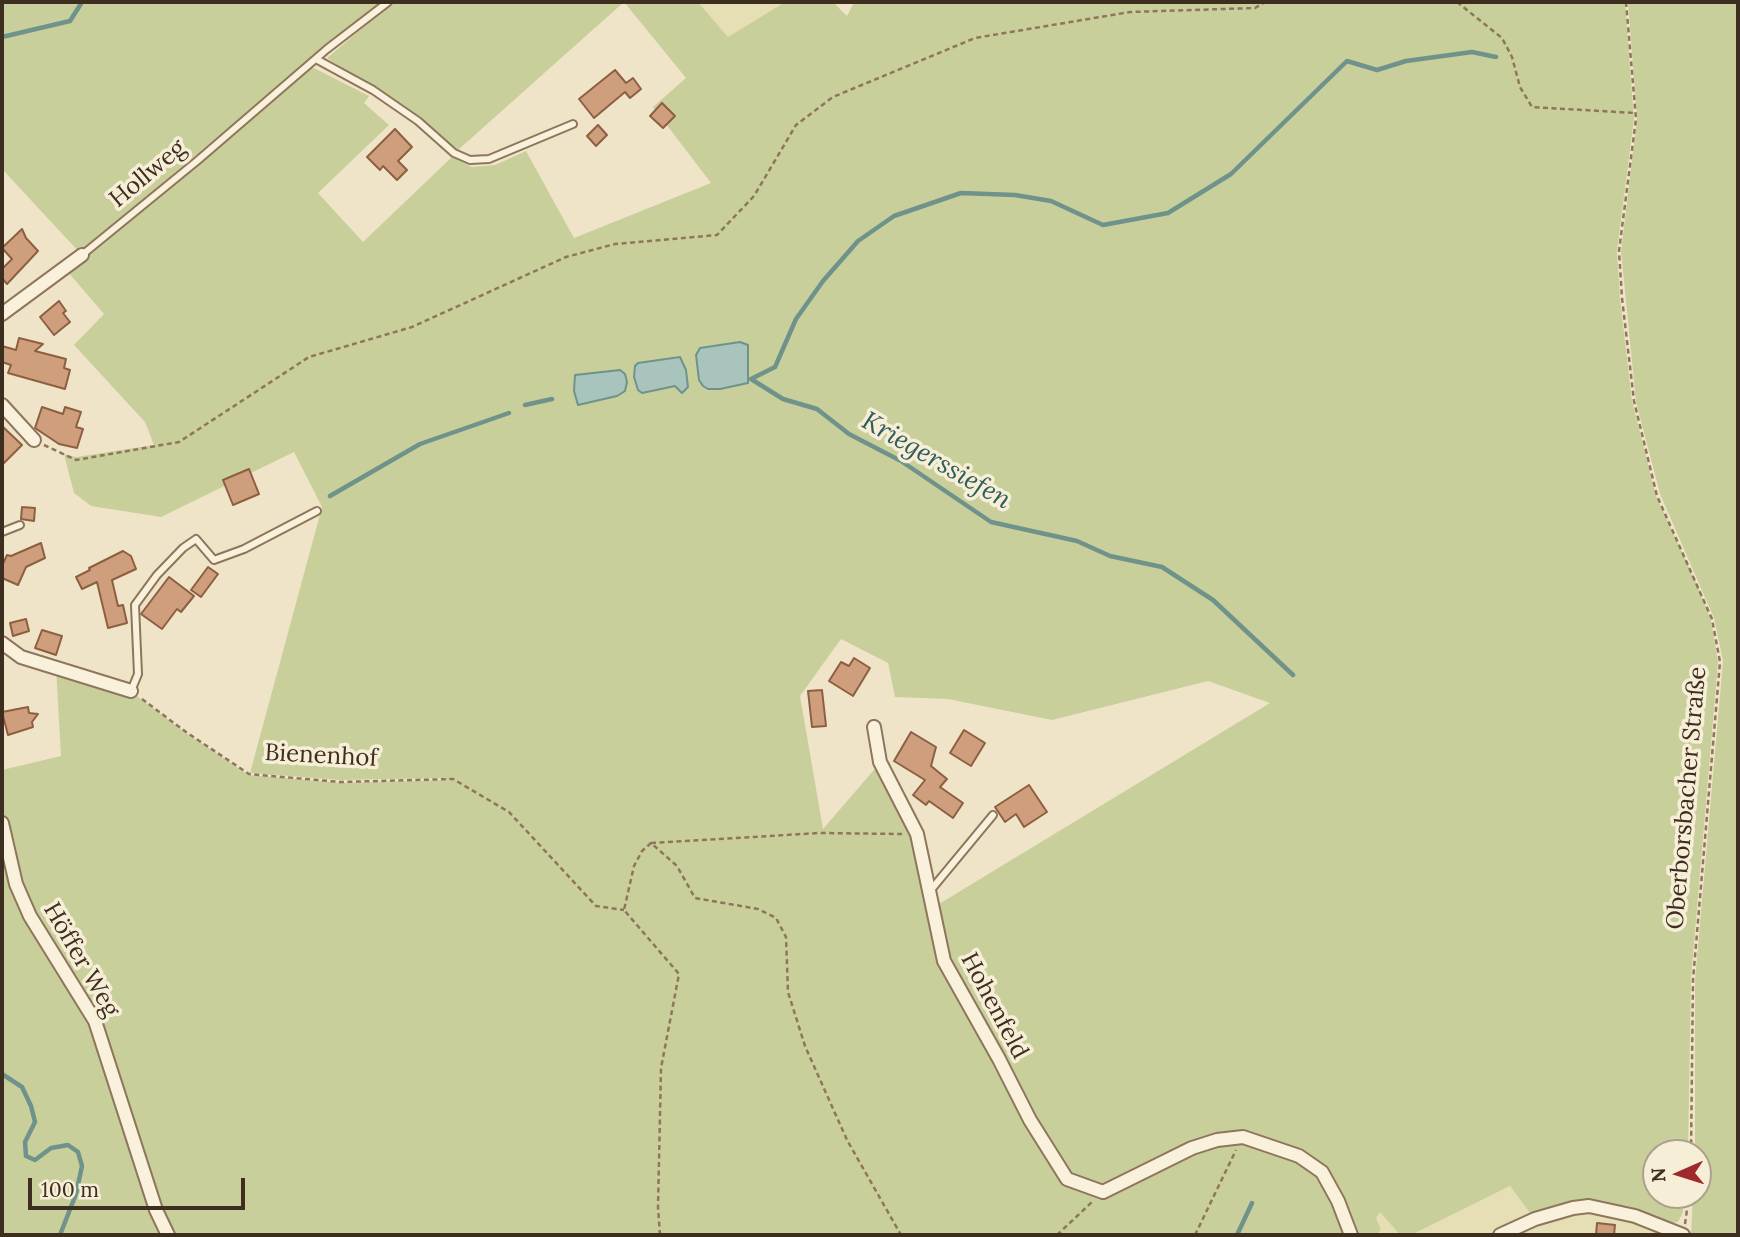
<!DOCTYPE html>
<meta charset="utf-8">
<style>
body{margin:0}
#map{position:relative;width:1740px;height:1237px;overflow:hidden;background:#f0e4c8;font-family:Lora,serif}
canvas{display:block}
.frame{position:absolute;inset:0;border:4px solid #3d2e20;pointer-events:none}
.north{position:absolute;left:1642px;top:1139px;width:70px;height:70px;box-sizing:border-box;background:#f7eed8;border:2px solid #ada18e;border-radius:50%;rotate:267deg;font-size:19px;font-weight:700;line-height:28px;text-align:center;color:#3d2e20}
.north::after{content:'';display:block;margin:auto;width:24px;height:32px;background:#9e2a2b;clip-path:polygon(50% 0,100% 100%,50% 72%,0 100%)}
.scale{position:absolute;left:28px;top:1178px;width:217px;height:32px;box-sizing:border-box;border:4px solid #3d2e20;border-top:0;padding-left:9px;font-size:21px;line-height:24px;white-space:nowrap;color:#3d2e20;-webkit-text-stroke:5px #f7eed8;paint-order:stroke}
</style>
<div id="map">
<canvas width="1740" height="1237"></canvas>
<div class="frame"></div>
<div class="north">N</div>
<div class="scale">100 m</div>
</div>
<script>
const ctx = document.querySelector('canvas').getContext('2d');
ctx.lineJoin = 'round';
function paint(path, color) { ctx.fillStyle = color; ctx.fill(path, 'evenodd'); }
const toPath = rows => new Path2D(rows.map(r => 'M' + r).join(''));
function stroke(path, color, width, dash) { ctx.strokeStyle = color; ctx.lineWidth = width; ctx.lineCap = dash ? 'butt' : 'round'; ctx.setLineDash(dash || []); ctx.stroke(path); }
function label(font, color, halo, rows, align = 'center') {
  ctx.font = font + ' Lora,serif'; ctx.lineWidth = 7; ctx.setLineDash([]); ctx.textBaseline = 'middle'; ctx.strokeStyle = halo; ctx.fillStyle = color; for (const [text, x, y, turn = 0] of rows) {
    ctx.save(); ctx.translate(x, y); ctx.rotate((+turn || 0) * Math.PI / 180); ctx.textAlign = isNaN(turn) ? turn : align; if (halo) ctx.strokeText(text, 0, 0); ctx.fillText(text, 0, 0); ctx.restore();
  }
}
paint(toPath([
 [698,2,785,2,728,37],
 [1510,1186,1533,1217,1602,1212,1656,1229,1668,1235,1411,1235],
 [1380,1212,1400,1235,1376,1235,1381,1230,1376,1218]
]), '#e6deb5');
paint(toPath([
 [2,2,384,2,319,51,80,253,2,169],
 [393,2,698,2,728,37,785,2,833,2,847,16,854,2,1625,2,1634,119,1617,251,1620,298,1632,401,1656,496,1698,587,1711,620,1718,662,1691,979,1688,1153,1656,1153,1656,1195,1685,1195,1683,1212,1678,1222,1665,1224,1590,1203,1568,1205,1533,1217,1510,1186,1411,1235,1400,1235,1380,1212,1376,1218,1381,1230,1376,1235,1355,1235,1340,1198,1324,1169,1313,1160,1295,1151,1244,1135,1217,1137,1192,1146,1103,1189,1068,1177,1033,1120,946,961,934,907,1270,703,1208,681,1052,720,948,699,895,697,888,663,841,639,800,696,823,829,879,764,916,837,942,961,1028,1120,1063,1179,1106,1194,1193,1152,1218,1142,1243,1139,1297,1160,1319,1174,1335,1202,1348,1235,175,1235,158,1209,97,1017,21,886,5,824,2,809,2,770,61,756,56,668,129,690,186,733,249,775,341,783,446,780,445,778,340,780,250,773,322,507,294,452,161,517,91,506,74,493,64,454,76,457,154,445,145,422,74,345,104,314,67,271,312,67,369,96,364,103,389,125,318,193,363,242,452,157,472,167,495,165,526,151,574,238,711,183,653,107,686,78,624,2,458,150,419,119,327,58],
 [1628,2,1738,2,1738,1235,1691,1235,1693,1195,1698,1195,1698,1153,1695,1153,1695,980,1723,661,1714,618,1660,494,1636,402,1621,251,1637,120],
 [2,850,11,885,93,1023,166,1235,2,1235]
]), '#c9cf9b');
const water = toPath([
 [740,342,748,345,748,383,720,389,708,389,703,386,699,380,696,355,700,348,740,342],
 [680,357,686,370,688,387,682,393,675,386,642,393,638,390,634,377,635,366,638,363,680,357],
 [620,370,625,374,627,382,625,391,617,396,578,405,574,391,575,375,620,370]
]);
paint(water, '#a9c4bc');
stroke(water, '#6f938a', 2);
stroke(toPath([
 [2,37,70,21,82,2],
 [751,379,775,367,796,319,823,281,858,241,894,216,961,193,1015,195,1051,201,1103,225,1168,213,1231,174,1347,61,1377,70,1406,61,1472,52,1496,57],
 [751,379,783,399,817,409,849,434,901,461,991,522,1077,541,1110,556,1162,567,1213,600,1293,675],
 [525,405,552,399],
 [330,496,420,444,509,413],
 [2,1074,22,1087,31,1106,35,1122,25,1142,26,1156,35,1160,51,1148,68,1145,78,1152,82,1166,76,1194,60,1235],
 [1237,1235,1252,1203]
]), '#6f938a', 4.5);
const building = toPath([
 [615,70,626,83,633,78,641,89,630,98,625,92,594,118,579,99,615,70],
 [662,103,675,116,663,128,650,116,662,103],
 [598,125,607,135,596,146,587,136,598,125],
 [395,129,412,147,398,161,407,170,397,180,383,166,380,170,367,157,395,129],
 [22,229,26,238,38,251,7,284,2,278,2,269,12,259,2,248,22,229],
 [59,301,66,311,63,313,70,322,54,335,40,317,59,301],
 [19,338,43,344,35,351,66,359,64,368,70,370,65,389,8,373,11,365,2,362,2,346,16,350,19,338],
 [42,407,63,414,65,407,81,412,76,427,83,429,77,448,59,444,35,428,42,407],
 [2,426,22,445,2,465,2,426],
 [249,469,259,494,233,505,223,480,249,469],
 [22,507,35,508,34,521,21,519,22,507],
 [41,543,45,558,26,567,18,585,2,578,2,566,7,555,11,556,41,543],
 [123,551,131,556,136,569,112,580,118,606,123,605,127,623,108,628,97,582,82,589,76,577,90,570,89,568,123,551],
 [208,567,218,574,201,597,191,590,208,567],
 [169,577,194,596,181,612,177,609,162,629,141,614,169,577],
 [26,619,29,631,13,636,10,623,26,619],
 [42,630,62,636,56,655,35,648,42,630],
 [854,658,870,668,853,696,829,681,841,662,849,666,854,658],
 [822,690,826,726,812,727,808,691,822,690],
 [28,707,29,713,38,714,32,722,33,727,8,735,2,712,28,707],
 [964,730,985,743,971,766,950,753,964,730],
 [911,732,936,747,931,766,947,779,940,787,963,803,953,818,929,801,926,805,913,795,925,780,894,761,911,732],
 [1029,785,1047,812,1024,827,1016,814,1005,822,995,807,1029,785],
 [1597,1223,1615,1225,1614,1235,1596,1235,1597,1223]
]);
paint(building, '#cf9f7d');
stroke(building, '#8d5f41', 2);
const lane = toPath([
 [316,59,373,90,418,121,454,153,470,160,489,159,573,124],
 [82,255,197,161,327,49,388,2],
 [2,532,20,525],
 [131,691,138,674,135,605,157,575,183,548,196,539,214,560,244,549,317,511],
 [930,891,993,815]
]);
const street = toPath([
 [2,314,82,255],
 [2,405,34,440],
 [2,643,21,657,131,691],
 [874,727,880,762,917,834,944,961,999,1059,1030,1120,1067,1179,1103,1192,1192,1148,1217,1140,1243,1137,1299,1156,1322,1172,1338,1201,1351,1235],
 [2,823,16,884,30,916,95,1021,156,1210,168,1235],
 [1500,1235,1535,1219,1573,1208,1589,1206,1635,1216,1683,1235]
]);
stroke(lane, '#8d765c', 10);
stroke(street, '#8d765c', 16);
stroke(toPath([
 [1457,2,1502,38,1512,57,1520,87,1532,107,1635,113],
 [1626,2,1636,119,1619,251,1622,298,1634,401,1657,496,1712,619,1720,662,1693,980,1691,1153],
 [44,445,76,460,179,442,309,357,412,327,566,257,615,244,717,235,754,196,796,125,833,97,975,38,1130,12,1255,8,1265,2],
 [142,699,186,732,249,774,340,782,453,779,509,812,596,906,624,910],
 [651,843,819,833,902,834],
 [1685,1224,1689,1195],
 [660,1235,658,1207,661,1068,679,974,624,910,634,866,642,851,651,843,677,866,695,898,758,909,776,918,786,937,788,992,805,1046,847,1140,901,1235],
 [1057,1235,1093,1201],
 [1195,1235,1236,1150]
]), '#8d765c', 2.5, [5, 3.5]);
stroke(lane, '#faf1dc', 6);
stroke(street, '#faf1dc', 12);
label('24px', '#3d2e20', '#f7eed8', [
 ["Hollweg",148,174,-40],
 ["Bienenhof",321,756,3],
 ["Oberborsbacher Straße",1687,798,-85],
 ["Höffer Weg",81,960,60],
 ["Hohenfeld",994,1006,62]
]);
label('italic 26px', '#2f5d5a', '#f7eed8', [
 ["Kriegerssiefen",936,461,30]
]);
</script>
